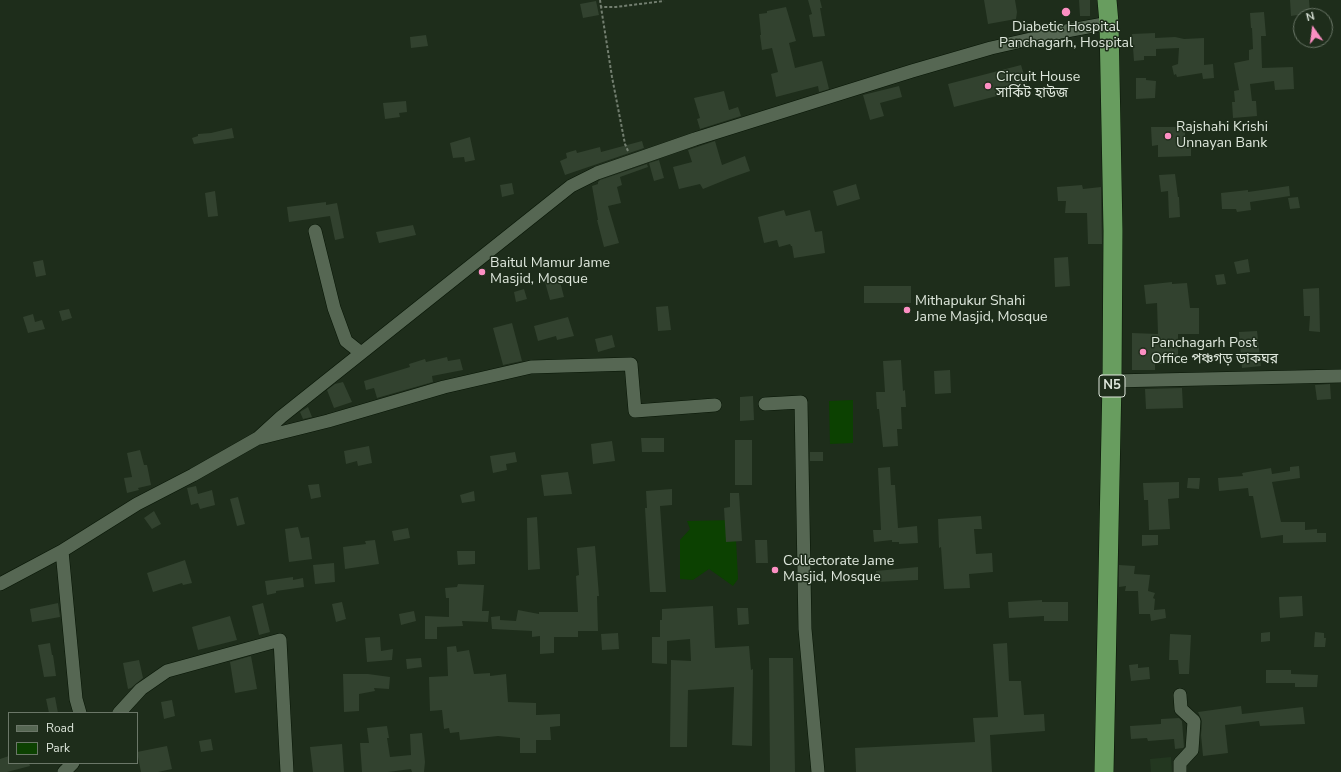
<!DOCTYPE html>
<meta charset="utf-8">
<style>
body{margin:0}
#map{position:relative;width:1341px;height:772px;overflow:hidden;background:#1e2d1b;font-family:"Nunito Sans",sans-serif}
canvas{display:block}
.legend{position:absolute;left:8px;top:712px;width:130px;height:52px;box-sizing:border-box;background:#1e2d1b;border:1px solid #6b7768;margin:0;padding:5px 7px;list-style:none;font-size:12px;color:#dee7dc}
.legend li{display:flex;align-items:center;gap:8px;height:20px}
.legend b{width:20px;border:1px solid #6b7768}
.north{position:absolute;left:1293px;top:8px;width:40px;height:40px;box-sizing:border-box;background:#1e2d1b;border:1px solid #6b7768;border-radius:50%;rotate:346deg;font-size:11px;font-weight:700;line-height:16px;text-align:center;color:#dee7dc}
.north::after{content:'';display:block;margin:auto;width:14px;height:18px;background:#fc8fc3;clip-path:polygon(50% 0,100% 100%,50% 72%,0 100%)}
</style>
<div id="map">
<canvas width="1341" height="772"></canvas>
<ul class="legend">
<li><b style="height:5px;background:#566753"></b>Road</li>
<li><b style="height:11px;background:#0c4101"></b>Park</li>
</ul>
<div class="north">N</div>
</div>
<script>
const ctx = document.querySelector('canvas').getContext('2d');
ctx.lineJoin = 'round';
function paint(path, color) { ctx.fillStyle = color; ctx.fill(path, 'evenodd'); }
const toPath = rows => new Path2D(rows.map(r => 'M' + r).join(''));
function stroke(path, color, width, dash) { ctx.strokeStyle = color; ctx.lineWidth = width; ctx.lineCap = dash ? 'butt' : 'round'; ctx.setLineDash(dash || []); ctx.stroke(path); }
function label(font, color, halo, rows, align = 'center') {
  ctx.font = font + ' "Nunito Sans","Noto Sans Bengali",sans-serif'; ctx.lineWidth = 3; ctx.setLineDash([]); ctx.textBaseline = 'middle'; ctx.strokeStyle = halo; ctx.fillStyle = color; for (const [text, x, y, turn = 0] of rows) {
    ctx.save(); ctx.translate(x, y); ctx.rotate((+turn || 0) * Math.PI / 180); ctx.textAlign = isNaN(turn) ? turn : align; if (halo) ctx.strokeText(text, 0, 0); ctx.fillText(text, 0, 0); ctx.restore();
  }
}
paint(toPath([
 [1171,757,1172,772,1151,772,1150,759]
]), '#233720');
paint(toPath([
 [853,400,853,443,830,444,829,401],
 [735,520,738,579,733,586,709,569,693,580,680,579,680,540,690,529,687,521]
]), '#0c4101');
paint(toPath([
 [808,0,820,0,822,8,820,8,825,36,813,37,809,15,812,14],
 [984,0,1015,0,1017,12,1016,19,988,24],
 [1079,0,1090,0,1090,16,1080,16],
 [1290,0,1309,0,1310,13,1291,16],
 [596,1,599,15,583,18,580,4],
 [786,7,796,41,789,43,795,68,822,61,829,89,819,92,818,86,776,97,771,74,778,72,772,48,762,50,760,35,761,35,759,14,767,13,767,11],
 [1264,12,1266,36,1261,36,1262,68,1293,67,1294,89,1275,90,1274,81,1250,84,1252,101,1256,101,1257,116,1233,118,1232,102,1235,102,1234,91,1239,90,1234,63,1249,60,1249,50,1253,49,1252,28,1251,28,1250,13],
 [1155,33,1155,38,1175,37,1184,39,1204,38,1204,65,1213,64,1214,78,1203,79,1202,73,1177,77,1176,74,1174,75,1172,66,1178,64,1179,48,1156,49,1156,56,1144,56,1144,60,1134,61,1132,34],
 [426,35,428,46,411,48,410,37],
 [1021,65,1028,88,954,107,948,84],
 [1136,78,1146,78,1146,80,1156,81,1155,98,1136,99],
 [899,86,902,97,880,103,884,116,870,120,863,95],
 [724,91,729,110,738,107,741,116,700,129,697,119,700,118,694,98],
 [406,101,407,112,399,113,400,117,385,119,383,103],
 [1151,127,1185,127,1185,147,1191,147,1191,156,1158,157,1158,145,1152,146],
 [232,128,234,138,194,144,192,138,198,136,198,134,211,133],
 [470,137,475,160,465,162,464,157,453,158,450,143],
 [642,141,644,148,565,175,560,161,567,158,566,153,576,150,577,153,600,147,601,152],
 [715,141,722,165,745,156,750,171,730,178,703,189,700,184,679,189,673,167,692,162,688,150],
 [659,160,664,178,654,181,649,163],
 [647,164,648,167,620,177,622,185,617,187,621,203,608,206,619,243,604,247,597,220,598,220,592,186,598,184,598,182,600,180],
 [1175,174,1178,197,1179,197,1180,217,1169,218,1168,191,1161,192,1159,175],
 [512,183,514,194,502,197,500,185],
 [856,184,860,199,837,206,833,191],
 [1082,185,1083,189,1101,187,1102,244,1088,244,1087,213,1065,213,1066,201,1058,201,1057,187],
 [1289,186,1290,196,1250,202,1251,210,1237,212,1236,209,1222,209,1221,193,1248,190,1248,192],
 [215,191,218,216,208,217,205,193],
 [1298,197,1300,208,1290,209,1288,198],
 [326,202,326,205,337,203,344,238,335,240,330,216,289,222,287,207],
 [784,210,786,216,810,210,815,232,822,231,825,253,794,258,792,246,791,246,790,244,779,247,777,240,764,243,758,217],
 [413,225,416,235,379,243,376,232],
 [1068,257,1070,286,1055,287,1054,258],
 [1248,259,1250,272,1237,274,1234,262],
 [43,260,46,275,36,277,33,262],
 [1224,274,1226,284,1217,285,1215,275],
 [559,278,564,297,550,300,545,282],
 [1172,282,1172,284,1187,283,1190,308,1199,308,1199,334,1178,334,1178,363,1155,364,1155,370,1132,370,1132,333,1158,334,1157,303,1146,304,1144,285],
 [864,286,911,286,911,303,864,303],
 [1319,288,1320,332,1309,331,1310,316,1304,316,1303,289],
 [524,289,527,299,516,302,514,292],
 [668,306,671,330,658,331,656,307],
 [69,309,72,318,62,321,59,311],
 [33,314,35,322,42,320,45,329,28,333,23,317],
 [568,317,574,336,557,340,556,336,538,341,534,326],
 [512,323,522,361,503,365,493,328],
 [1257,331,1261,366,1242,368,1239,332],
 [612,335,615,347,598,352,595,339],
 [447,357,448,361,460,359,463,370,432,376,433,382,377,398,374,388,366,390,364,381,410,367,409,364,425,359,426,362],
 [901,360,903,391,905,390,906,407,901,407,902,429,897,429,898,446,883,447,879,409,877,409,876,392,885,392,883,361],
 [950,370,951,393,935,394,934,371],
 [343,382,352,402,334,408,327,390,335,384],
 [1330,384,1331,399,1317,400,1315,385],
 [1182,388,1183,408,1146,409,1145,389],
 [753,396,754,420,740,421,740,397],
 [308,407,312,417,303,419,300,412],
 [641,438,664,438,664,452,642,452],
 [735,440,752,440,752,485,735,485],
 [612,441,615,461,593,464,591,444],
 [369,446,372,463,358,466,357,461,346,464,344,451],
 [140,450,144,465,147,465,151,485,138,488,139,490,127,493,124,478,132,477,127,453],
 [515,452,517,462,506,464,507,470,493,473,490,456],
 [810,452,823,452,823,461,810,461],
 [1299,466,1300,478,1272,482,1281,522,1305,522,1305,530,1317,529,1317,533,1326,533,1326,542,1283,543,1283,535,1261,538,1253,496,1249,496,1248,488,1219,491,1218,478,1243,476,1242,473,1271,468,1272,474,1290,471,1290,467],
 [890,467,891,485,895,485,898,528,917,526,918,543,899,544,899,542,892,542,892,540,874,542,873,530,881,530,878,468],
 [568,472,572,494,544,496,541,475],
 [1188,478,1200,478,1199,489,1187,488],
 [1179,482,1179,498,1168,499,1170,529,1149,530,1148,500,1144,500,1143,483],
 [319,484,321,497,311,499,308,485],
 [196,486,198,494,212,490,215,505,200,509,198,503,191,505,187,488],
 [672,489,672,505,660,506,666,592,650,592,645,508,647,508,646,491],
 [474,491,475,501,462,503,460,495],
 [730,493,739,493,742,541,726,542,724,508,730,507],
 [238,497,245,524,237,526,230,499],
 [154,511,161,524,152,529,144,518],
 [981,516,982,529,974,529,976,554,992,553,993,572,969,574,970,588,944,589,941,547,939,548,938,519],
 [537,517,540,569,528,570,527,518],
 [298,527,301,538,309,537,312,559,289,562,285,529],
 [408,528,410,538,394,541,392,531],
 [1142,535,1158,535,1158,545,1142,546],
 [375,540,379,564,345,569,343,547,366,544,365,541],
 [755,540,767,540,768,563,756,563],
 [595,546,599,596,597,596,598,631,578,631,578,637,554,637,554,653,540,654,540,636,532,637,532,631,492,629,491,617,500,616,500,620,516,621,518,610,539,614,539,612,578,612,576,576,579,575,577,548],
 [457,551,475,551,475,564,458,565],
 [185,560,192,583,183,585,182,583,153,592,147,573],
 [334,563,335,582,315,584,313,565],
 [1119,565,1135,566,1134,574,1150,575,1148,591,1155,593,1153,598,1155,599,1154,610,1165,609,1166,618,1151,621,1150,614,1139,614,1138,591,1125,591,1126,586,1119,587],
 [918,567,918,580,877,582,876,571],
 [293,577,293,580,303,578,304,587,276,591,276,593,267,595,265,581],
 [458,584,484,585,482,611,489,611,488,622,462,621,463,626,437,627,437,639,425,639,425,616,449,617,449,598,446,598,445,588,457,587],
 [1302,596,1303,616,1280,618,1279,597],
 [1042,600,1042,602,1068,602,1068,621,1044,621,1044,616,1009,618,1008,602],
 [342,602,346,619,336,622,332,604],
 [58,603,60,617,32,622,30,609],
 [263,603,270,632,259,635,252,606],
 [713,606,715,648,749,646,751,670,753,669,752,746,732,745,734,687,688,690,687,747,670,747,671,660,691,661,690,639,667,641,667,664,652,663,652,637,660,637,660,620,662,620,662,609],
 [737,608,748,608,749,624,738,625],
 [414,611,416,621,401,625,399,614],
 [230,616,237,640,198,650,192,627],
 [1270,632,1270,641,1261,642,1261,633],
 [1315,632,1324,633,1324,638,1326,638,1325,647,1314,647],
 [618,633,619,649,602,650,601,634],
 [1170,634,1191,635,1189,674,1179,674,1178,660,1169,660],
 [380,637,381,651,393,649,392,660,367,662,365,638],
 [50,643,52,655,53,655,56,676,44,677,38,645],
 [1007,643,1009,681,1021,681,1024,715,1044,714,1045,731,990,735,992,772,856,772,855,748,975,742,973,718,998,717,993,644],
 [456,646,457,652,469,650,474,674,490,673,490,676,506,674,508,702,536,703,536,715,560,714,560,726,550,727,551,740,536,740,536,753,520,753,520,738,498,736,460,740,459,732,450,733,449,728,444,729,442,710,430,711,429,677,448,676,447,647],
 [251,656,257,689,235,693,230,662],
 [421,658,422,667,407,669,406,659],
 [769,658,793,658,795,772,770,772],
 [139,660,143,678,131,688,128,689,123,663],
 [1138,664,1138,668,1149,667,1150,679,1131,681,1129,665],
 [1266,670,1291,670,1291,674,1318,675,1317,687,1295,687,1295,683,1266,683],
 [343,674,368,674,390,677,389,689,374,688,375,691,359,694,359,711,344,712],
 [55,697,58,713,49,713,46,699],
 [172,700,175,716,164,719,161,702],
 [1241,706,1242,714,1303,707,1305,724,1260,726,1259,721,1225,725,1228,753,1203,756,1201,735,1202,721,1198,712],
 [1179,718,1182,721,1184,747,1183,748,1175,749,1174,739,1148,741,1147,738,1131,739,1130,726,1161,724,1161,719],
 [387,726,389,738,387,738,390,757,411,755,410,734,422,733,425,762,424,772,412,772,411,769,388,772,362,772,360,743,369,743,367,728],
 [211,739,213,750,201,752,199,741],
 [342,744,344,772,313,772,310,747],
 [167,746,172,769,158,772,141,772,137,752],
 [9,756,9,763,29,763,30,766,7,772,0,772,0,759]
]), '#32422f');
const minor = toPath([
 [315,231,334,308,346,341,361,353],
 [1112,381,1341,376],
 [765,404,801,402,805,629,818,772],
 [260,438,328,421,444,387,531,367,631,364,635,411,715,405],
 [62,551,76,699,80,713],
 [0,584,62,551,137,504,193,475,258,438,281,417,571,186,597,173,695,139,912,71,991,48,1066,31,1109,23],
 [1180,695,1181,709,1194,721,1192,750,1180,763,1180,772],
 [119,713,141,689,167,671,280,640,287,772],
 [64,772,73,763]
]);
const highway = toPath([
 [1104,772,1112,381,1113,231,1109,23,1107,0]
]);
stroke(minor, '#071505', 14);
stroke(highway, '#071505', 20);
stroke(toPath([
 [600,0,601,7],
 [628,151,625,144,612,77,601,7,616,7,664,1]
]), '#737f70', 2, [3, 2]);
stroke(minor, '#566753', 13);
stroke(highway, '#689d5f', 19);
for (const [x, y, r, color] of [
 [1066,12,5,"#fc8fc3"],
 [988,86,4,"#fc8fc3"],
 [1168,136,4,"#fc8fc3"],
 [482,272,4,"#fc8fc3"],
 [907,310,4,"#fc8fc3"],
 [1143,352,4,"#fc8fc3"],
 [775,570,4,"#fc8fc3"]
]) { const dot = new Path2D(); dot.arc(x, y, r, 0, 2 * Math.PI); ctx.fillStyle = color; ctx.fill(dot); stroke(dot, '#1e2d1b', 1.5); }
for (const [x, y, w] of [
 [1112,386,26]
]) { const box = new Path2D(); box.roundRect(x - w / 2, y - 11, w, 22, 3); ctx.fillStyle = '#1e2d1b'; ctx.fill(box); stroke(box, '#dee7dc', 1); }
label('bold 13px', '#dee7dc', null, [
 ["N5",1112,386]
]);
label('14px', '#dee7dc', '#1e2d1b', [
 ["Diabetic Hospital",1066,28,"center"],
 ["Panchagarh, Hospital",1066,44,"center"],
 ["Circuit House",996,78],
 ["সার্কিট হাউজ",996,94],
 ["Rajshahi Krishi",1176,128],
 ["Unnayan Bank",1176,144],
 ["Baitul Mamur Jame",490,264],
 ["Masjid, Mosque",490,280],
 ["Mithapukur Shahi",915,302],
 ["Jame Masjid, Mosque",915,318],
 ["Panchagarh Post",1151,344],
 ["Office পঞ্চগড় ডাকঘর",1151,360],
 ["Collectorate Jame",783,562],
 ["Masjid, Mosque",783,578]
], 'left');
</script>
